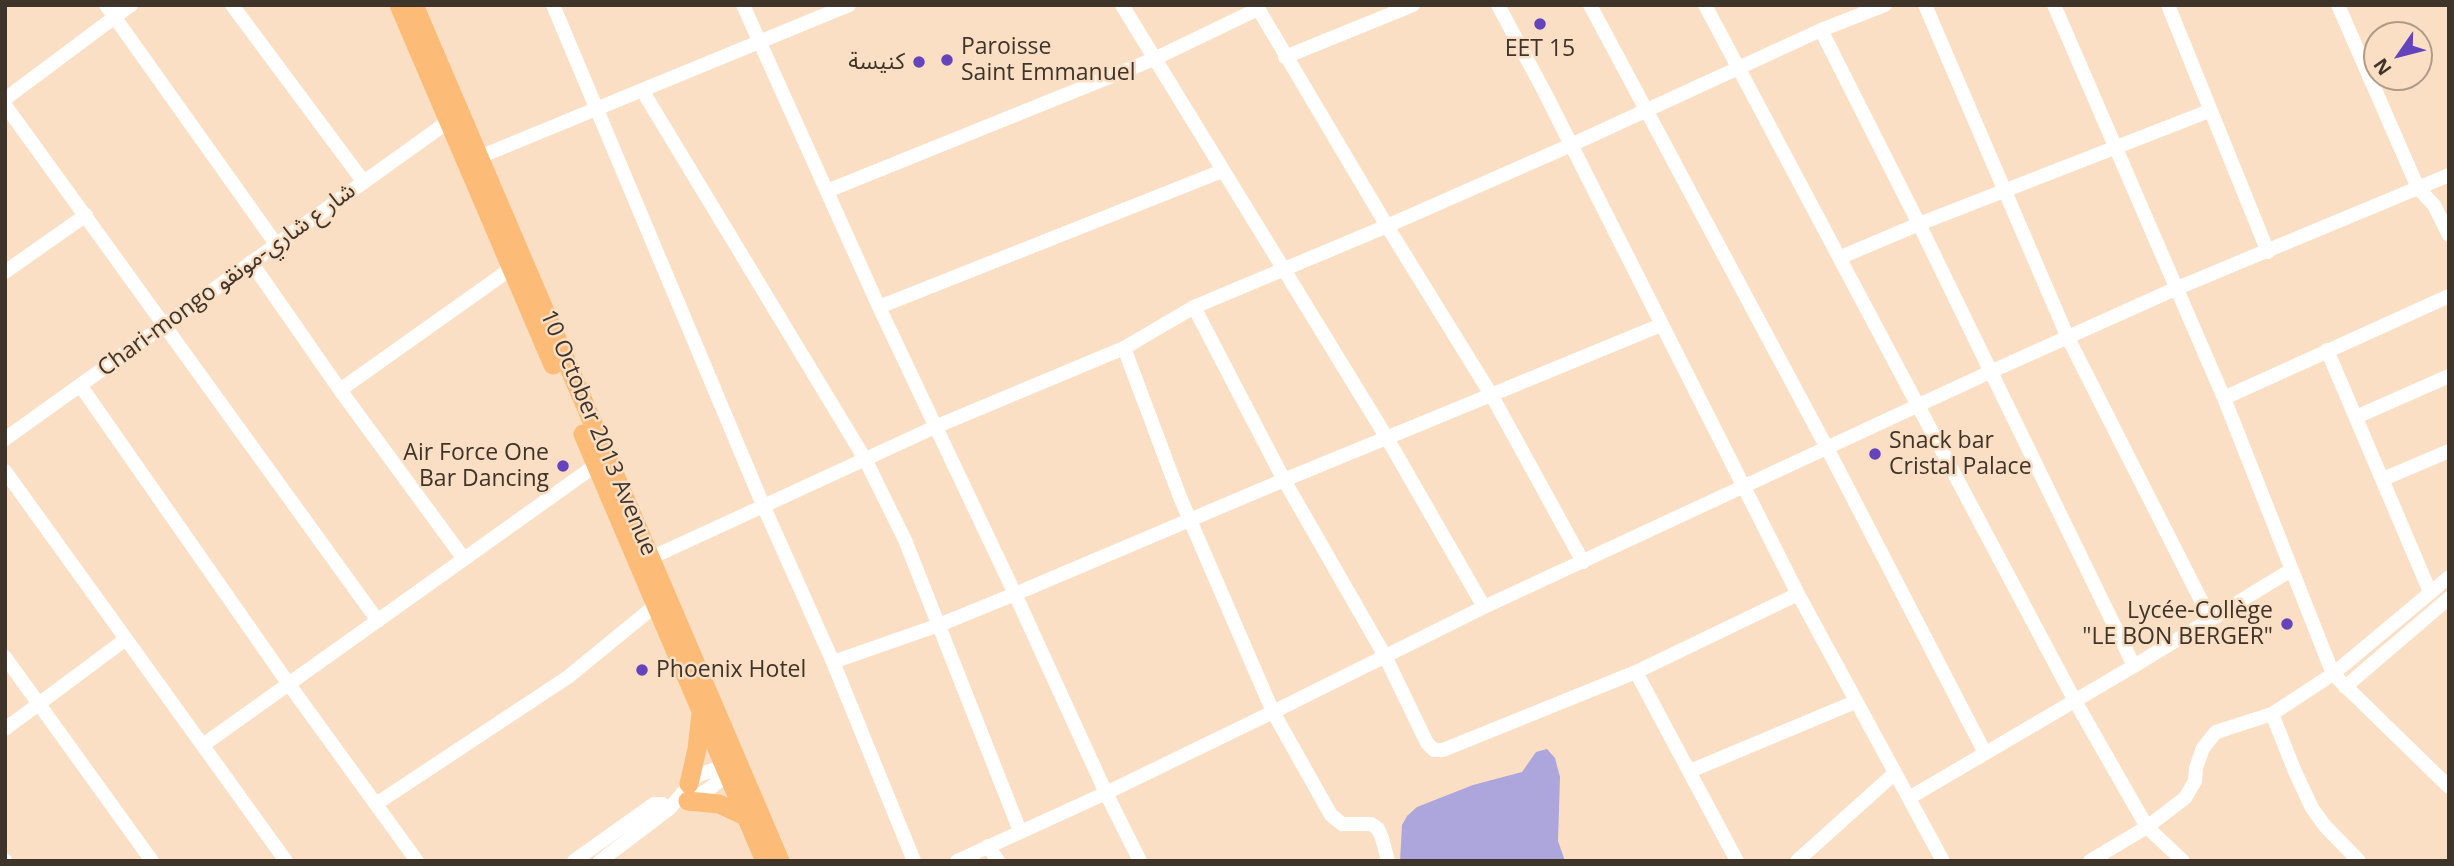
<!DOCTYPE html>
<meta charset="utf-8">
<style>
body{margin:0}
#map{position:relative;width:2454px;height:866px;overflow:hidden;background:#fadfc4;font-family:"Open Sans",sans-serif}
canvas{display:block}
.frame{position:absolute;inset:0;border:7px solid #3f342a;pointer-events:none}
.north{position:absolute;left:2363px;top:21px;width:70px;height:70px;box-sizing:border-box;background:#fadfc4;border:2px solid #af9b86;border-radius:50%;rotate:235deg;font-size:19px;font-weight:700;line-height:28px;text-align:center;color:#3f342a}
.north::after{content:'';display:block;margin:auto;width:24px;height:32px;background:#6344bc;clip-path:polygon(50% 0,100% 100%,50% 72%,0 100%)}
</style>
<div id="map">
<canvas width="2454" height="866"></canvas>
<div class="frame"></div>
<div class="north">N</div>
</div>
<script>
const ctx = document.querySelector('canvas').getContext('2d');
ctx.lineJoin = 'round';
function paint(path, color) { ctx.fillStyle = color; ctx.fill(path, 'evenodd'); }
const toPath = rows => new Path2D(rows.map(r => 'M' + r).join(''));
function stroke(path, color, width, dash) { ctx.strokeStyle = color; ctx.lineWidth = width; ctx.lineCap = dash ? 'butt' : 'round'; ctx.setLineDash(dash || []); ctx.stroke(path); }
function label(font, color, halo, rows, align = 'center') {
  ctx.font = font + ' "Open Sans","Noto Sans Arabic",sans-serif'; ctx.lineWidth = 5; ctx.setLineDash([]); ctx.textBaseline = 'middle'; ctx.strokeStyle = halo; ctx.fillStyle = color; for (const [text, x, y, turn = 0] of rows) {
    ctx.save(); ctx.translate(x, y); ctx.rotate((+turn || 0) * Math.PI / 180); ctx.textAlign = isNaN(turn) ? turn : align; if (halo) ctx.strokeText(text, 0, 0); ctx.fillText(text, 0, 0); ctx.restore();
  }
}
paint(toPath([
 [1547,749,1555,758,1560,777,1558,841,1565,861,1400,861,1402,825,1407,816,1417,807,1473,785,1522,772,1536,752]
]), '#aca6dd');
stroke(toPath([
 [106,5,276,244],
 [232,5,363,181],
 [553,5,763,505,833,662,914,861],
 [743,5,879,307,1015,594,1106,793,1140,861],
 [1122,5,1387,438,1484,607],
 [1256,5,1387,226,1492,396,1583,562],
 [1498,5,1544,91,1798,594,1943,861],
 [1590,5,1827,448,1985,753],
 [1705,5,2075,701,2147,827,2183,861],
 [1925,5,2068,338,2210,618],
 [2054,5,2224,398,2333,674,2449,787],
 [2168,5,2268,252],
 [2338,5,2418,188,2434,205,2449,235],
 [1821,30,1919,224,2134,666],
 [1285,57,1413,5],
 [642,90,865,459,905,540,1020,831],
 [5,99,131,5],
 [5,105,378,621],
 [472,160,849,5],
 [827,191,1154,59,1258,9],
 [1841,257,1919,224,2209,111],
 [251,262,340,390,464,559],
 [5,272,86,215],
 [879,307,1222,171],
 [1194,307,1284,480,1385,656,1427,743,1434,750,1443,750,1636,672],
 [1124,348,1180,497,1273,712,1331,815,1342,824,1371,824,1378,829,1382,838,1388,861],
 [2327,350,2430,592],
 [80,385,288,683,417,861],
 [340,390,512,268],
 [2224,398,2449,296],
 [2356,417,2449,376],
 [5,439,449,121],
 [5,471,286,861],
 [2383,479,2449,451],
 [644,561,935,427,1124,348,1194,307,1387,226,1571,145,1821,30,1885,5],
 [5,657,152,861],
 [833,662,939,625,1015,594,1284,480,1661,325],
 [2345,687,2449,598],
 [2272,714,2296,774,2312,808,2325,826,2359,861],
 [5,729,126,639],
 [203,745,596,465],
 [1690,771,1855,702],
 [1909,798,2134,666,2291,570],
 [686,802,709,789,733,770],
 [376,804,568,677,656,605],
 [988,846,998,861],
 [5,860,5,861],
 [574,861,654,804,662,804,669,809],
 [600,861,669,809,698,775,734,763],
 [957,861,1106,793,1273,712,1484,607,1990,372,2175,289,2449,175],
 [1737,861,1636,672,1798,594],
 [1797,861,1895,773],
 [2090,861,2147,827,2185,798,2195,781,2196,768,2203,748,2216,732,2272,714,2333,674,2449,577]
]), '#fff', 14);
stroke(toPath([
 [399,5,553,365],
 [414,5,780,861],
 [583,434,765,861],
 [689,784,697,749,701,714],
 [688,801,719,804,747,817]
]), '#fcbc77', 19);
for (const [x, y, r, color] of [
 [1540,24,7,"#6344bc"],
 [947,60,7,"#6344bc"],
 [919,62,7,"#6344bc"],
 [1875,454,7,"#6344bc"],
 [563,466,7,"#6344bc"],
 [2287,624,7,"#6344bc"],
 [642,670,7,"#6344bc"]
]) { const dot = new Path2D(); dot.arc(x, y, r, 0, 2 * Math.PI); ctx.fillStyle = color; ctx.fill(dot); stroke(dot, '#fadfc4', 2.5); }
label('23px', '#3f342a', '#fadfc4', [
 ["Paroisse",961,47],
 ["Saint Emmanuel",961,73],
 ["EET 15",1540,49,"center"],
 ["كنيسة",905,62,"right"],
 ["Snack bar",1889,441],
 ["Cristal Palace",1889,467],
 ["Air Force One",549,453,"right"],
 ["Bar Dancing",549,479,"right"],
 ["Lycée-Collège",2273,611,"right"],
 ["\"LE BON BERGER\"",2273,637,"right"],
 ["Phoenix Hotel",656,670]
], 'left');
label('23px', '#3f342a', '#fadfc4', [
 ["Chari-mongo شار ع شاري-مونقو",227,280,-36],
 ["10 October 2013 Avenue",598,433,67]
]);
</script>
